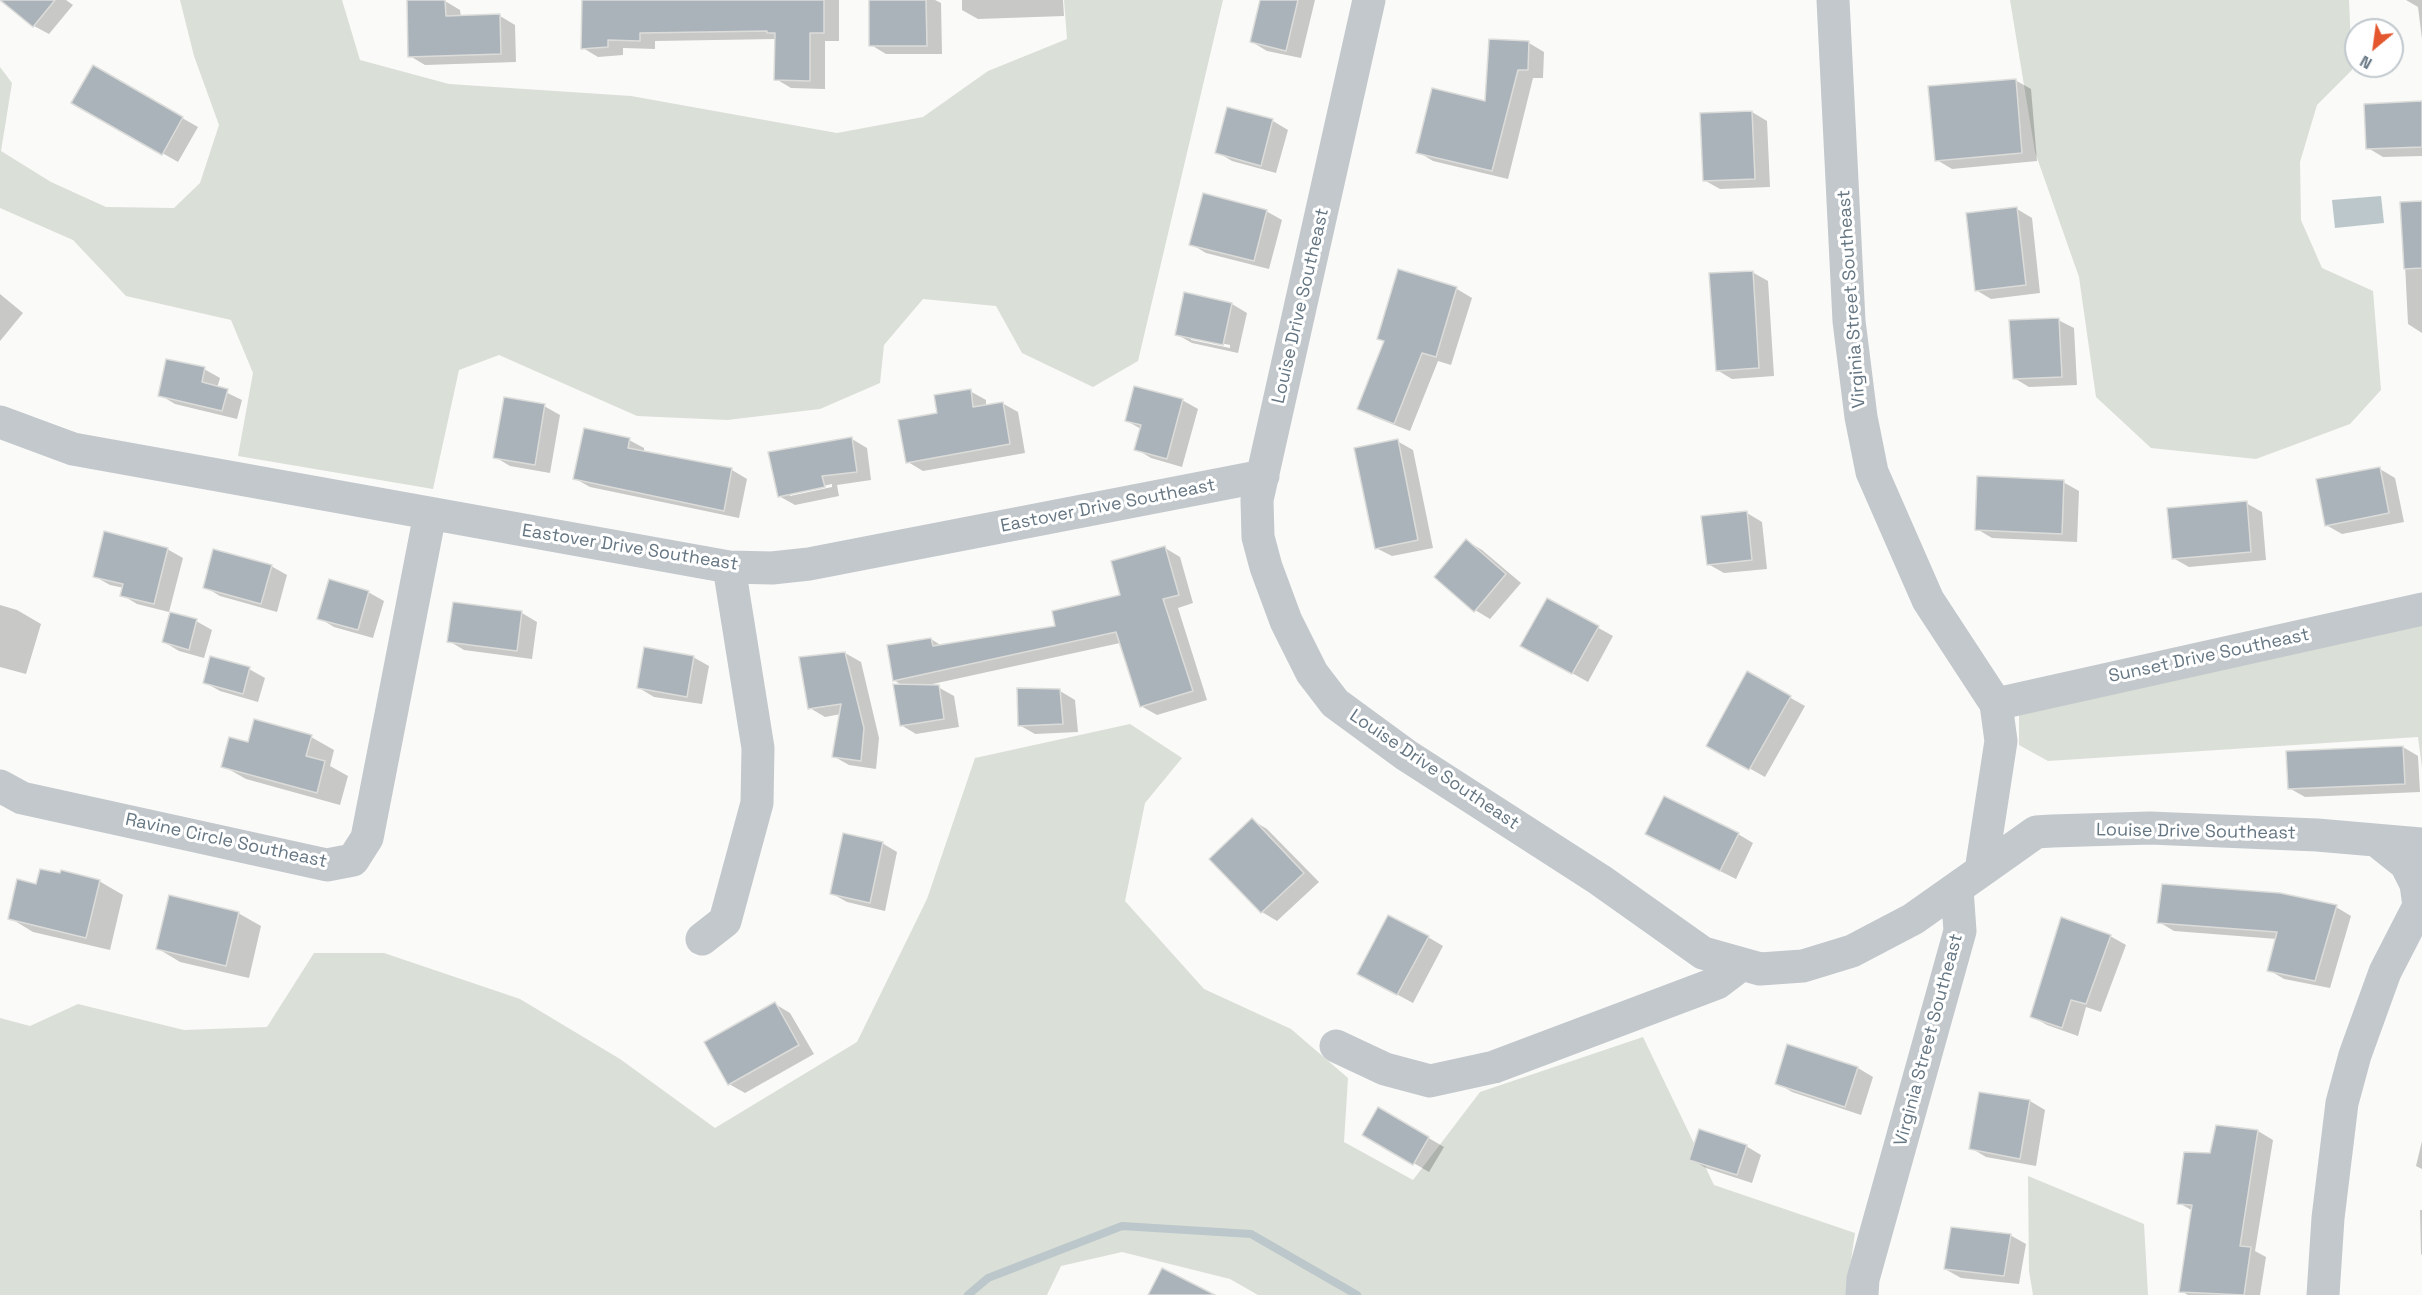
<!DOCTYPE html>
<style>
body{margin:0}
#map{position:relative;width:2422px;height:1295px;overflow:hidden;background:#fafaf8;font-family:"Space Grotesk",sans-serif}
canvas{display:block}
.north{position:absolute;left:2344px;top:18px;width:60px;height:60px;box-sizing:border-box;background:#fff;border:2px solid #c1c8cd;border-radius:50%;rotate:209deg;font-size:16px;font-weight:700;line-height:24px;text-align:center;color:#657683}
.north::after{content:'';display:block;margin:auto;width:21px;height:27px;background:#e4572e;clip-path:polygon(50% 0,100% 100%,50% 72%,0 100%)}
</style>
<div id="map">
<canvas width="2422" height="1295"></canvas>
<div class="north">N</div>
</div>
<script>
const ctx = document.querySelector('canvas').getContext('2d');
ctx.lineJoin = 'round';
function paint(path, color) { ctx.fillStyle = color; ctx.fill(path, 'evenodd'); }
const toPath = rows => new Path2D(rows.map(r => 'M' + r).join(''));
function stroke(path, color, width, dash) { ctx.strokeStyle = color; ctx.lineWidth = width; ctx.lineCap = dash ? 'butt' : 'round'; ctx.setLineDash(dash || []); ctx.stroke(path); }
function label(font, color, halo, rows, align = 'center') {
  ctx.font = font + ' "Space Grotesk",sans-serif'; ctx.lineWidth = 6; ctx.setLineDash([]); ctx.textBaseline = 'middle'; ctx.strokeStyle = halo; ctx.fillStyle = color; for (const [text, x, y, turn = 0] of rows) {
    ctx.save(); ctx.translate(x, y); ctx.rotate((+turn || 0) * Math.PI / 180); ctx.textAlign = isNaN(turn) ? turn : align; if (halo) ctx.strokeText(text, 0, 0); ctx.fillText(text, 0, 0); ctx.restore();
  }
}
paint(toPath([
 [180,0,342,0,360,60,449,84,631,96,837,133,923,117,988,71,1067,39,1064,0,1223,0,1138,361,1093,387,1022,353,996,306,923,299,884,345,880,383,820,409,727,420,637,416,499,355,459,370,433,489,238,456,253,373,231,320,126,296,73,240,0,208,0,67,12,83,1,151,51,182,106,207,174,208,200,183,219,125,194,56],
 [2010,0,2349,0,2352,70,2317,105,2300,162,2301,220,2322,268,2373,291,2381,390,2350,424,2256,459,2151,448,2096,397,2079,277,2035,152],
 [2422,622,2422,768,2418,737,2048,761,2019,745,2019,708],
 [1130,724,1182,758,1145,803,1125,901,1204,989,1291,1029,1348,1078,1344,1142,1413,1180,1480,1092,1643,1037,1714,1185,1855,1233,1846,1295,1258,1295,1230,1279,1122,1252,1061,1266,1047,1295,0,1295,0,1018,30,1026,78,1004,184,1030,267,1027,314,953,384,953,520,999,620,1059,715,1128,857,1042,927,899,975,758],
 [2028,1176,2144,1224,2148,1295,2033,1295,2029,1271]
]), '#dadfd7');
paint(toPath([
 [2381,196,2384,223,2335,228,2332,200]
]), '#bbc7cb');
paint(toPath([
 [2,0,66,0,73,5,49,34,34,26],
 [673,0,839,0,839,41,825,41,825,89,791,88,776,79,776,39,655,41,655,49,623,48,623,55,598,57,583,48],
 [870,0,935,0,941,3,942,54,886,54,871,45],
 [962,0,1063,0,1064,16,978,19,962,10],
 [1262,0,1315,0,1301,58,1267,51,1252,42],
 [2406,0,2422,0,2422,39,2418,7],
 [445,1,460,10,461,17,500,16,515,25,516,62,425,65,410,56,408,2],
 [1491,40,1529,43,1544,52,1543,78,1533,78,1508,179,1433,161,1418,152,1486,103],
 [93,67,198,127,178,162,73,102],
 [2015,80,2031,89,2037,161,1952,169,1937,160],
 [2422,102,2422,156,2383,157,2368,148],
 [1752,112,1767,121,1770,187,1720,189,1704,180],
 [1273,121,1288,130,1276,173,1232,161,1217,152],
 [2422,202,2422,333,2408,324,2402,203],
 [2017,209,2032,218,2040,293,1991,299,1976,290],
 [1266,211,1282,220,1269,269,1206,253,1191,244],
 [1399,271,1457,289,1472,298,1451,365,1438,361,1410,431,1374,417,1358,408,1385,342,1379,338],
 [1752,272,1768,281,1774,376,1732,379,1717,370],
 [1185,293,1232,304,1247,313,1238,353,1192,343,1176,334],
 [1191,337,1230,345,1230,348,1191,340],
 [0,294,23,313,0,341],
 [2058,320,2074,328,2077,385,2029,387,2014,378],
 [204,369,220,378,217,388,242,400,237,419,175,404,160,395],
 [970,391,986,400,986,406,1002,403,1018,412,1025,453,923,471,908,462,938,415],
 [1182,400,1198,409,1182,467,1151,458,1136,449,1141,429,1127,421],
 [544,406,560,415,550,473,510,466,495,457],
 [852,439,867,448,871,480,837,485,839,496,795,505,779,496],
 [832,484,832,487,790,496,790,493],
 [629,440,644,448,644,453,732,470,747,479,739,518,590,487,574,478],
 [1397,441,1413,450,1433,548,1392,556,1376,548],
 [2380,469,2395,478,2404,522,2342,534,2326,525],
 [2063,482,2079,491,2077,542,1992,538,1977,529],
 [2246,503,2262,512,2266,560,2189,567,2173,558],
 [1747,513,1762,522,1767,569,1724,573,1708,564],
 [1467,541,1482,550,1521,583,1490,619,1475,610],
 [1165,548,1180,557,1193,603,1178,608,1207,700,1157,715,1141,706,1120,643,928,685,938,687,954,696,959,727,916,734,901,725,903,686,894,680,931,639,942,646,1057,627,1122,596],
 [167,549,183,558,169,612,137,604,122,595,124,588,110,585,94,576],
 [271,566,287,575,277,612,220,596,205,587],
 [368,592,384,601,373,638,334,627,319,618],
 [1548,600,1613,636,1588,682,1522,645],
 [454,604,522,613,537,622,532,659,464,650,449,641],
 [0,605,17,610,41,624,26,674,0,667],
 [196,621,212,630,204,658,179,651,164,642],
 [845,653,861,662,879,738,876,769,849,765,833,756,841,714,825,717,810,708],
 [693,657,709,666,702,704,654,697,639,688],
 [249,669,265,678,258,702,220,691,204,682],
 [1748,674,1805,706,1765,777,1708,745],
 [1060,691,1075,700,1078,732,1035,734,1019,725],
 [311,737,334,750,330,766,348,776,340,805,246,779,223,766,249,744],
 [2403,747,2418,756,2420,792,2305,797,2289,788],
 [1252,820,1267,829,1319,882,1277,921,1262,912,1211,859],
 [1738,834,1753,843,1736,879,1662,842],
 [882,843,897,852,885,911,847,902,831,893],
 [99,881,123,895,110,950,33,932,10,918,38,886],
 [2336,907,2351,916,2330,988,2284,979,2269,970,2277,939,2174,931,2159,922],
 [238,913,261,926,249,978,180,962,157,948],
 [2110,936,2126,945,2101,1012,2086,1007,2078,1036,2047,1025,2031,1016],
 [1428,937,1443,946,1413,1003,1374,982],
 [775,1004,790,1013,814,1054,745,1093,729,1084],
 [1788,1046,1858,1068,1873,1077,1861,1115,1792,1092,1777,1083],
 [1980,1094,2030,1101,2045,1110,2036,1166,1986,1157,1971,1148],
 [1379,1109,1444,1147,1429,1172,1364,1134],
 [2217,1127,2258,1131,2273,1140,2255,1251,2266,1257,2260,1295,2188,1295,2181,1291,2193,1211,2179,1203,2211,1155],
 [2422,1141,2422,1169,2416,1166],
 [1746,1146,1761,1155,1752,1183,1706,1168,1691,1159],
 [2420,1210,2422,1210,2422,1255,2421,1254],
 [2010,1235,2026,1244,2019,1284,1961,1278,1945,1269]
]), '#0003');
stroke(toPath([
 [968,1295,988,1278,1122,1226,1251,1234,1357,1295]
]), '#bbc7cb', 8);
const building = toPath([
 [0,0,55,0,33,27,0,0],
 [407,0,445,0,446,16,500,14,501,54,408,57,407,0],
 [582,0,824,0,824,33,810,33,810,81,774,80,775,33,767,33,767,31,640,33,640,41,608,40,608,47,581,49,582,0],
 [869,0,926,0,927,46,869,46,869,0],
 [1260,0,1298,0,1286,51,1250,42,1260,0],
 [1489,39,1529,41,1528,70,1518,70,1492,171,1416,153,1432,88,1485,101,1489,39],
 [93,65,183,117,162,155,71,103,93,65],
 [2016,79,2022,153,1935,161,1928,86,2016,79],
 [2422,101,2422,147,2366,149,2364,104,2422,101],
 [1227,107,1273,119,1261,166,1215,153,1227,107],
 [1752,111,1755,179,1703,181,1700,113,1752,111],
 [1203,193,1267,210,1254,261,1189,245,1203,193],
 [2422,201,2422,268,2404,269,2400,202,2422,201],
 [2017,207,2026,285,1975,291,1966,213,2017,207],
 [1398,269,1457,287,1436,357,1422,353,1394,424,1357,409,1384,341,1377,339,1398,269],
 [1753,271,1759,368,1716,371,1709,273,1753,271],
 [1184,292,1232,303,1223,345,1175,335,1184,292],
 [2059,318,2062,377,2013,379,2009,320,2059,318],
 [166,359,205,367,202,382,228,389,222,411,158,396,166,359],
 [1134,386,1183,399,1167,459,1134,450,1141,425,1125,421,1134,386],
 [971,389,973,407,1003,402,1010,444,906,463,898,420,937,413,934,395,971,389],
 [504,397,545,404,535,465,493,458,504,397],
 [584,428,630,438,628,448,732,468,724,511,573,479,584,428],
 [852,437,857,472,822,476,825,487,778,497,768,452,852,437],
 [1398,439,1418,540,1375,549,1354,448,1398,439],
 [2380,467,2389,513,2325,526,2316,479,2380,467],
 [1977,476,2064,480,2062,534,1975,530,1977,476],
 [2247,501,2251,552,2172,559,2167,508,2247,501],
 [1747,511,1752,560,1707,565,1701,516,1747,511],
 [104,531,168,548,154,604,120,596,123,584,93,577,104,531],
 [1466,539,1506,574,1474,612,1434,577,1466,539],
 [1165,546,1179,595,1163,599,1193,691,1140,707,1116,632,893,681,887,645,931,638,933,646,1055,626,1052,611,1120,595,1111,561,1165,546],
 [213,549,272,565,261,604,203,588,213,549],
 [329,579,369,591,358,630,317,619,329,579],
 [1547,598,1599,626,1572,674,1520,646,1547,598],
 [453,602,522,611,517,651,447,642,453,602],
 [170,612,197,619,189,650,162,642,170,612],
 [644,647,694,656,687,697,637,688,644,647],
 [845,652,864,728,861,761,832,757,841,704,808,709,799,657,845,652],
 [210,656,250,667,243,694,203,683,210,656],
 [1747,671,1791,696,1749,770,1706,746,1747,671],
 [893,684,939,685,944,719,900,726,893,684],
 [1017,688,1060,689,1063,724,1018,726,1017,688],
 [254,719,312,735,306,756,325,761,317,793,221,767,229,737,248,742,254,719],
 [2403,746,2405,784,2288,789,2286,751,2403,746],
 [1664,796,1739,833,1720,871,1645,834,1664,796],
 [1252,818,1304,873,1261,913,1209,859,1252,818],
 [843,833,883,842,870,903,830,894,843,833],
 [40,869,60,873,61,870,100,880,86,938,8,919,17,879,36,884,40,869],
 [2162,884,2280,893,2337,905,2315,981,2267,971,2277,932,2157,923,2162,884],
 [169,895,239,912,226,966,156,949,169,895],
 [1388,915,1429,936,1397,995,1357,974,1388,915],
 [2061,917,2111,935,2086,1004,2071,1000,2062,1028,2030,1017,2061,917],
 [775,1002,799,1045,728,1085,704,1042,775,1002],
 [1787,1044,1858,1067,1845,1107,1775,1084,1787,1044],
 [1979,1092,2030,1100,2020,1159,1969,1149,1979,1092],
 [1378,1107,1429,1137,1413,1165,1362,1135,1378,1107],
 [2216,1125,2258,1130,2240,1246,2251,1247,2244,1295,2179,1292,2192,1205,2177,1204,2184,1152,2210,1153,2216,1125],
 [1699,1129,1747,1145,1737,1175,1689,1160,1699,1129],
 [1951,1227,2011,1234,2004,1276,1944,1269,1951,1227],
 [1162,1268,1215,1295,1148,1295,1162,1268]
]);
paint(building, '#aab3b9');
stroke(building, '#dcdcda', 1.5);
stroke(toPath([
 [1369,0,1257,500,1258,537,1266,567,1286,621,1312,673,1335,703,1406,755,1600,880,1703,953,1760,969,1803,966,1852,951,1913,919,1981,871,2001,741,1996,704,1928,600,1872,472,1861,417,1849,321,1833,0],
 [0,422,73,449,729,567,772,568,809,564,1263,476],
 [1996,704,2422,609],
 [0,786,22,798,327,865,353,860,367,838,430,514],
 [2376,840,2406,864,2416,884,2419,906],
 [1981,871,2036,832,2052,831,2150,828,2317,835,2422,844],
 [702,939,725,921,757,803,758,748,729,567],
 [1336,1046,1385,1069,1430,1081,1494,1067,1717,983,1742,964],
 [1862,1295,1863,1279,1960,931,1957,889],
 [2323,1295,2328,1218,2342,1103,2355,1055,2385,972,2422,900]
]), '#c3c8cc', 33);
label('18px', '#657683', '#fff', [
 ["Virginia Street Southeast",1852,299,-94],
 ["Louise Drive Southeast",1301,306,-77],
 ["Eastover Drive Southeast",1108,506,-11],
 ["Eastover Drive Southeast",630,548,9],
 ["Sunset Drive Southeast",2209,656,-12],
 ["Louise Drive Southeast",1434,770,34],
 ["Louise Drive Southeast",2196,832,1],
 ["Ravine Circle Southeast",226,841,12],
 ["Virginia Street Southeast",1929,1040,-75]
]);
</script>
